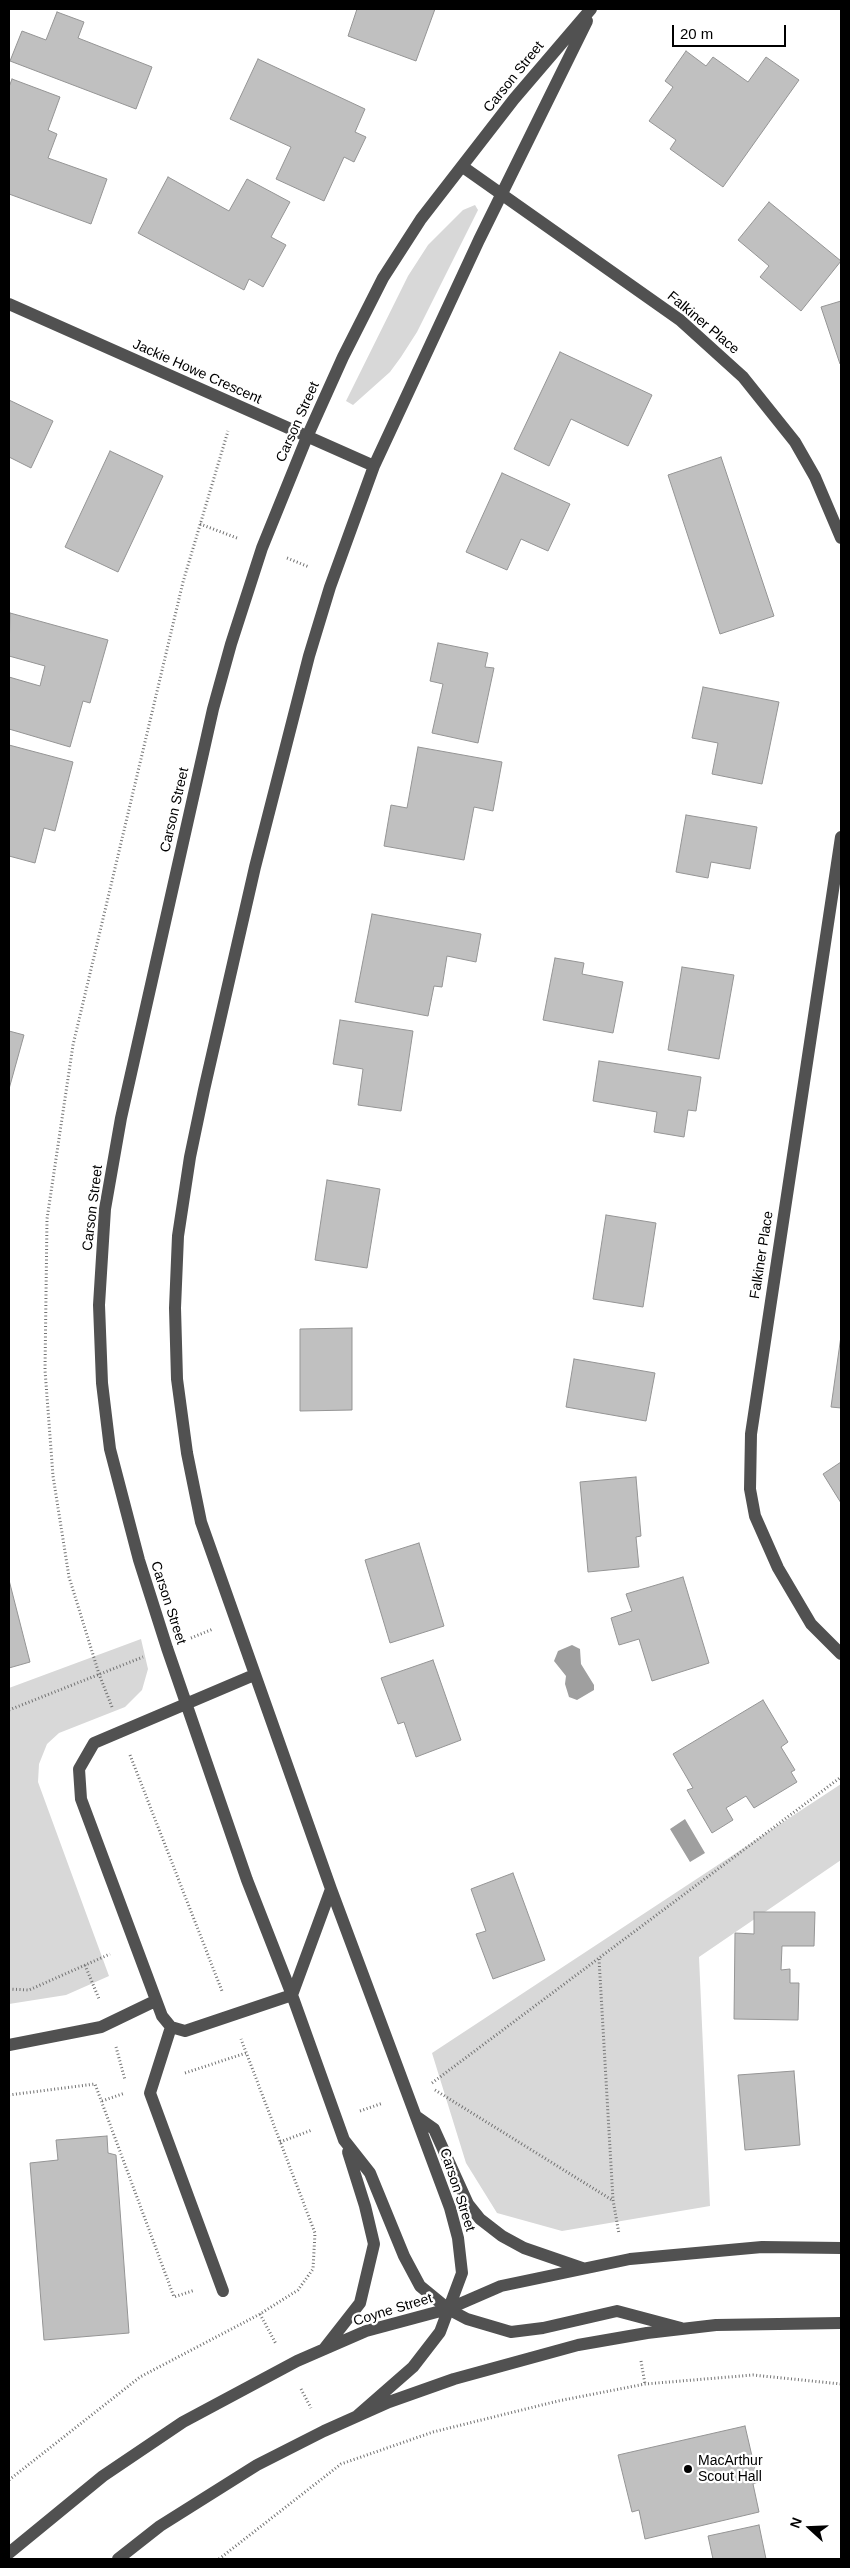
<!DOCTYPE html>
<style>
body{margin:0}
#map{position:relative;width:850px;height:2568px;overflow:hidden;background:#fff;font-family:Arial,sans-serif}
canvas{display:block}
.frame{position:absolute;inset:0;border:10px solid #000;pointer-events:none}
.north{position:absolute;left:785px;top:2503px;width:50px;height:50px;-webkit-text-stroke:4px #fff;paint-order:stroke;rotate:290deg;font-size:14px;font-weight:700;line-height:20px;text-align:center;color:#000}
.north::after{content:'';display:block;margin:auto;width:18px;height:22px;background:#000;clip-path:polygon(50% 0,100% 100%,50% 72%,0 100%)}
.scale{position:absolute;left:672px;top:25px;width:114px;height:22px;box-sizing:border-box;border:2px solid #000;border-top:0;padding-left:6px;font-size:15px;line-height:18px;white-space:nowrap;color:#000;-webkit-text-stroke:4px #fff;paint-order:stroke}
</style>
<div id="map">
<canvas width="850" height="2568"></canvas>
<div class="frame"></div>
<div class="north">N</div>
<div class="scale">20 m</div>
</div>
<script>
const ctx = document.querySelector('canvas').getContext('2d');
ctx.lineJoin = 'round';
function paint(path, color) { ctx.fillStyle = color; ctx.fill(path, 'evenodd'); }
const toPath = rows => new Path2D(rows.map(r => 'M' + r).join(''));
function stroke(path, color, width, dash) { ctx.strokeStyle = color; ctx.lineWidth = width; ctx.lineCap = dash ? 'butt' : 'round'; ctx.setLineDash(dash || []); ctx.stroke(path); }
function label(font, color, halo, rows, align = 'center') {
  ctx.font = font + ' Arial,sans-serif'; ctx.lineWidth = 4.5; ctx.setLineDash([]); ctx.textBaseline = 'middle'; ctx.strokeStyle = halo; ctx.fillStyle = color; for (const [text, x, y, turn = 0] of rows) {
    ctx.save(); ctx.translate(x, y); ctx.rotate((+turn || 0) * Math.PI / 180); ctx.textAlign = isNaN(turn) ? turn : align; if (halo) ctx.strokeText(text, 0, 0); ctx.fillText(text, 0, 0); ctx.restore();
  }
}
paint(toPath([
 [475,205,478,210,417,332,401,357,390,372,353,405,346,401,408,276,428,245,463,210],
 [141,1639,148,1669,142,1690,125,1707,59,1733,47,1744,39,1764,38,1782,109,1976,66,1995,9,2004,9,1688],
 [841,1784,841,1860,699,1957,710,2206,562,2231,497,2213,466,2163,432,2053]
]), '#d8d8d8');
paint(toPath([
 [572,1645,580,1649,581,1664,594,1685,594,1690,577,1700,569,1697,565,1684,566,1676,554,1661,558,1651],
 [685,1819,705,1853,690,1862,670,1829]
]), '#9f9f9f');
const building = toPath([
 [357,9,435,9,416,61,348,36,357,9],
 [57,12,84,22,78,38,152,67,136,109,10,61,22,31,46,40,57,12],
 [686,51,706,66,713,57,748,82,766,57,799,80,723,187,670,149,676,140,649,121,673,87,665,81,686,51],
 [258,59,365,109,355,132,366,137,354,162,344,157,324,201,276,179,291,147,230,119,258,59],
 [12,79,60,97,48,130,57,134,48,158,107,179,91,224,9,194,9,87,12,79],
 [168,177,229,211,247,179,290,202,271,237,286,245,263,287,249,279,244,290,138,233,168,177],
 [769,202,841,261,801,311,760,277,769,266,738,240,769,202],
 [841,301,841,364,840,364,821,307,841,301],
 [560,352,652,395,628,446,571,419,549,466,514,449,560,352],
 [9,400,53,421,31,468,9,457,9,400],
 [110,451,163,476,118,572,65,547,110,451],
 [721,457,774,616,720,634,668,475,721,457],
 [502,473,570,504,548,551,521,539,507,570,466,552,502,473],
 [10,613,108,640,90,703,83,701,70,747,9,729,9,677,40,686,45,666,9,656,10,613],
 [438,643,488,653,485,667,494,668,478,743,432,733,443,684,430,681,438,643],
 [703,687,779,702,762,784,712,774,718,743,692,738,703,687],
 [9,745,73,762,55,831,44,828,35,863,9,856,9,745],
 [418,747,502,762,493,811,474,807,464,860,384,846,391,805,407,808,418,747],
 [686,815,757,827,750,869,711,862,708,878,676,872,686,815],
 [372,914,481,934,476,962,447,956,442,987,434,986,428,1016,355,1002,372,914],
 [555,958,584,963,582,974,623,982,613,1033,543,1020,555,958],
 [682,967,734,975,719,1059,668,1050,682,967],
 [340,1020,413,1031,401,1111,358,1105,363,1069,333,1064,340,1020],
 [9,1031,24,1035,9,1089,9,1031],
 [599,1061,701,1077,696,1111,688,1110,684,1137,654,1132,657,1112,593,1101,599,1061],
 [327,1180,380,1189,367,1268,315,1260,327,1180],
 [606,1215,656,1223,643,1307,593,1299,606,1215],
 [352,1328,352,1410,300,1411,300,1329,352,1328],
 [841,1336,841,1408,831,1407,841,1336],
 [574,1359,655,1373,646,1421,566,1407,574,1359],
 [841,1462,841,1503,823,1474,841,1462],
 [636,1477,641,1536,636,1537,639,1567,588,1572,580,1482,636,1477],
 [419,1543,444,1626,390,1643,365,1560,419,1543],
 [683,1577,709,1663,652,1681,639,1639,619,1645,611,1618,632,1611,626,1594,683,1577],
 [9,1580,30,1662,9,1668,9,1580],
 [433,1660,461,1740,416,1757,404,1722,398,1724,381,1678,433,1660],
 [763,1700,788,1742,781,1747,795,1770,791,1772,797,1782,754,1808,746,1796,726,1808,733,1820,712,1833,687,1790,693,1788,673,1754,763,1700],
 [513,1873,545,1960,493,1979,476,1934,486,1931,471,1889,513,1873],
 [754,1912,815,1912,814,1946,782,1946,781,1970,790,1969,790,1983,799,1983,798,2020,734,2019,735,1933,754,1934,754,1912],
 [794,2071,800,2145,745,2150,738,2075,794,2071],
 [107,2136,108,2153,116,2155,129,2333,44,2340,30,2163,58,2160,56,2140,107,2136],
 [745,2426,758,2482,753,2484,759,2512,645,2539,639,2510,632,2512,618,2455,745,2426],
 [759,2525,766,2559,713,2559,708,2536,759,2525]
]);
paint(building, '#c0c0c0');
stroke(building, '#959595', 1);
stroke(toPath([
 [200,524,237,538],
 [287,558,309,567],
 [191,1638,213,1629],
 [112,1707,99,1674,69,1577,53,1476,45,1370,47,1219,73,1045,183,582,228,431],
 [9,1710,143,1657],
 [130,1755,222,1991],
 [599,1959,613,2200,619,2234],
 [85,1965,99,1999],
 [9,1989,29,1990,110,1954],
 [116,2047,125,2080],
 [185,2073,246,2053],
 [432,2083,841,1777],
 [435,2090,612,2200],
 [9,2095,95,2084,174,2297,195,2290],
 [102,2101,125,2093],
 [360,2111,383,2103],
 [280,2142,312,2130],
 [260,2314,276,2344],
 [641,2361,645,2384],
 [301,2389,311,2408],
 [9,2480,140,2377,260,2314,298,2290,313,2269,315,2233,241,2039],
 [219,2559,341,2464,433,2432,558,2401,645,2384,753,2375,841,2384]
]), '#737373', 3, [1, 2.5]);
stroke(toPath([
 [591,9,514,99,421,219,383,278,343,357,307,437,262,548,231,644,213,709,121,1118,105,1209,99,1305,102,1383,110,1449,139,1560,167,1648,247,1880,292,1995,344,2140,370,2173,404,2256,420,2286,448,2309,467,2319,511,2332,543,2328,617,2311,681,2328],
 [463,167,680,320,743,377,795,442,815,477,841,538],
 [9,304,374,466],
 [841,837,751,1434,750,1489,755,1516,778,1568,811,1624,841,1654],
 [254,1675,94,1743,79,1769,81,1799,162,2016,171,2027,185,2031,292,1995,331,1889],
 [171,2027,150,2093,223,2291],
 [9,2045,101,2027,155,2001],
 [417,2117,434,2129,468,2204,480,2219,502,2236,524,2248,582,2268],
 [324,2349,360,2303,374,2244,365,2206,348,2152],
 [357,2416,413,2367,440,2332,462,2273,458,2238,450,2208,331,1889,201,1522,187,1453,177,1379,175,1308,178,1236,190,1157,204,1090,255,867,309,656,330,587,374,466,479,240,587,21],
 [9,2553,103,2476,183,2422,297,2361,366,2331,448,2309,501,2286,630,2259,762,2247,841,2248],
 [118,2559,160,2526,257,2465,324,2431,389,2402,454,2379,578,2345,647,2333,716,2325,841,2323]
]), '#515151', 12);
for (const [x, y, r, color] of [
 [688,2469,5,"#000"]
]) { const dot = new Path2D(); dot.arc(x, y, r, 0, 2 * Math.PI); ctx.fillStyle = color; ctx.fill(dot); stroke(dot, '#fff', 2); }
label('14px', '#000', '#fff', [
 ["Carson Street",514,77,-51],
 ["Falkiner Place",703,323,40],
 ["Jackie Howe Crescent",197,372,24],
 ["Carson Street",298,422,-66],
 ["Carson Street",175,810,-77],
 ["Carson Street",93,1208,-83],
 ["Falkiner Place",762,1255,-81],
 ["Carson Street",168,1603,72],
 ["Carson Street",457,2190,72],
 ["Coyne Street",393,2310,-17]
]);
label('14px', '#000', '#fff', [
 ["MacArthur",698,2461],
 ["Scout Hall",698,2477]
], 'left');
</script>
